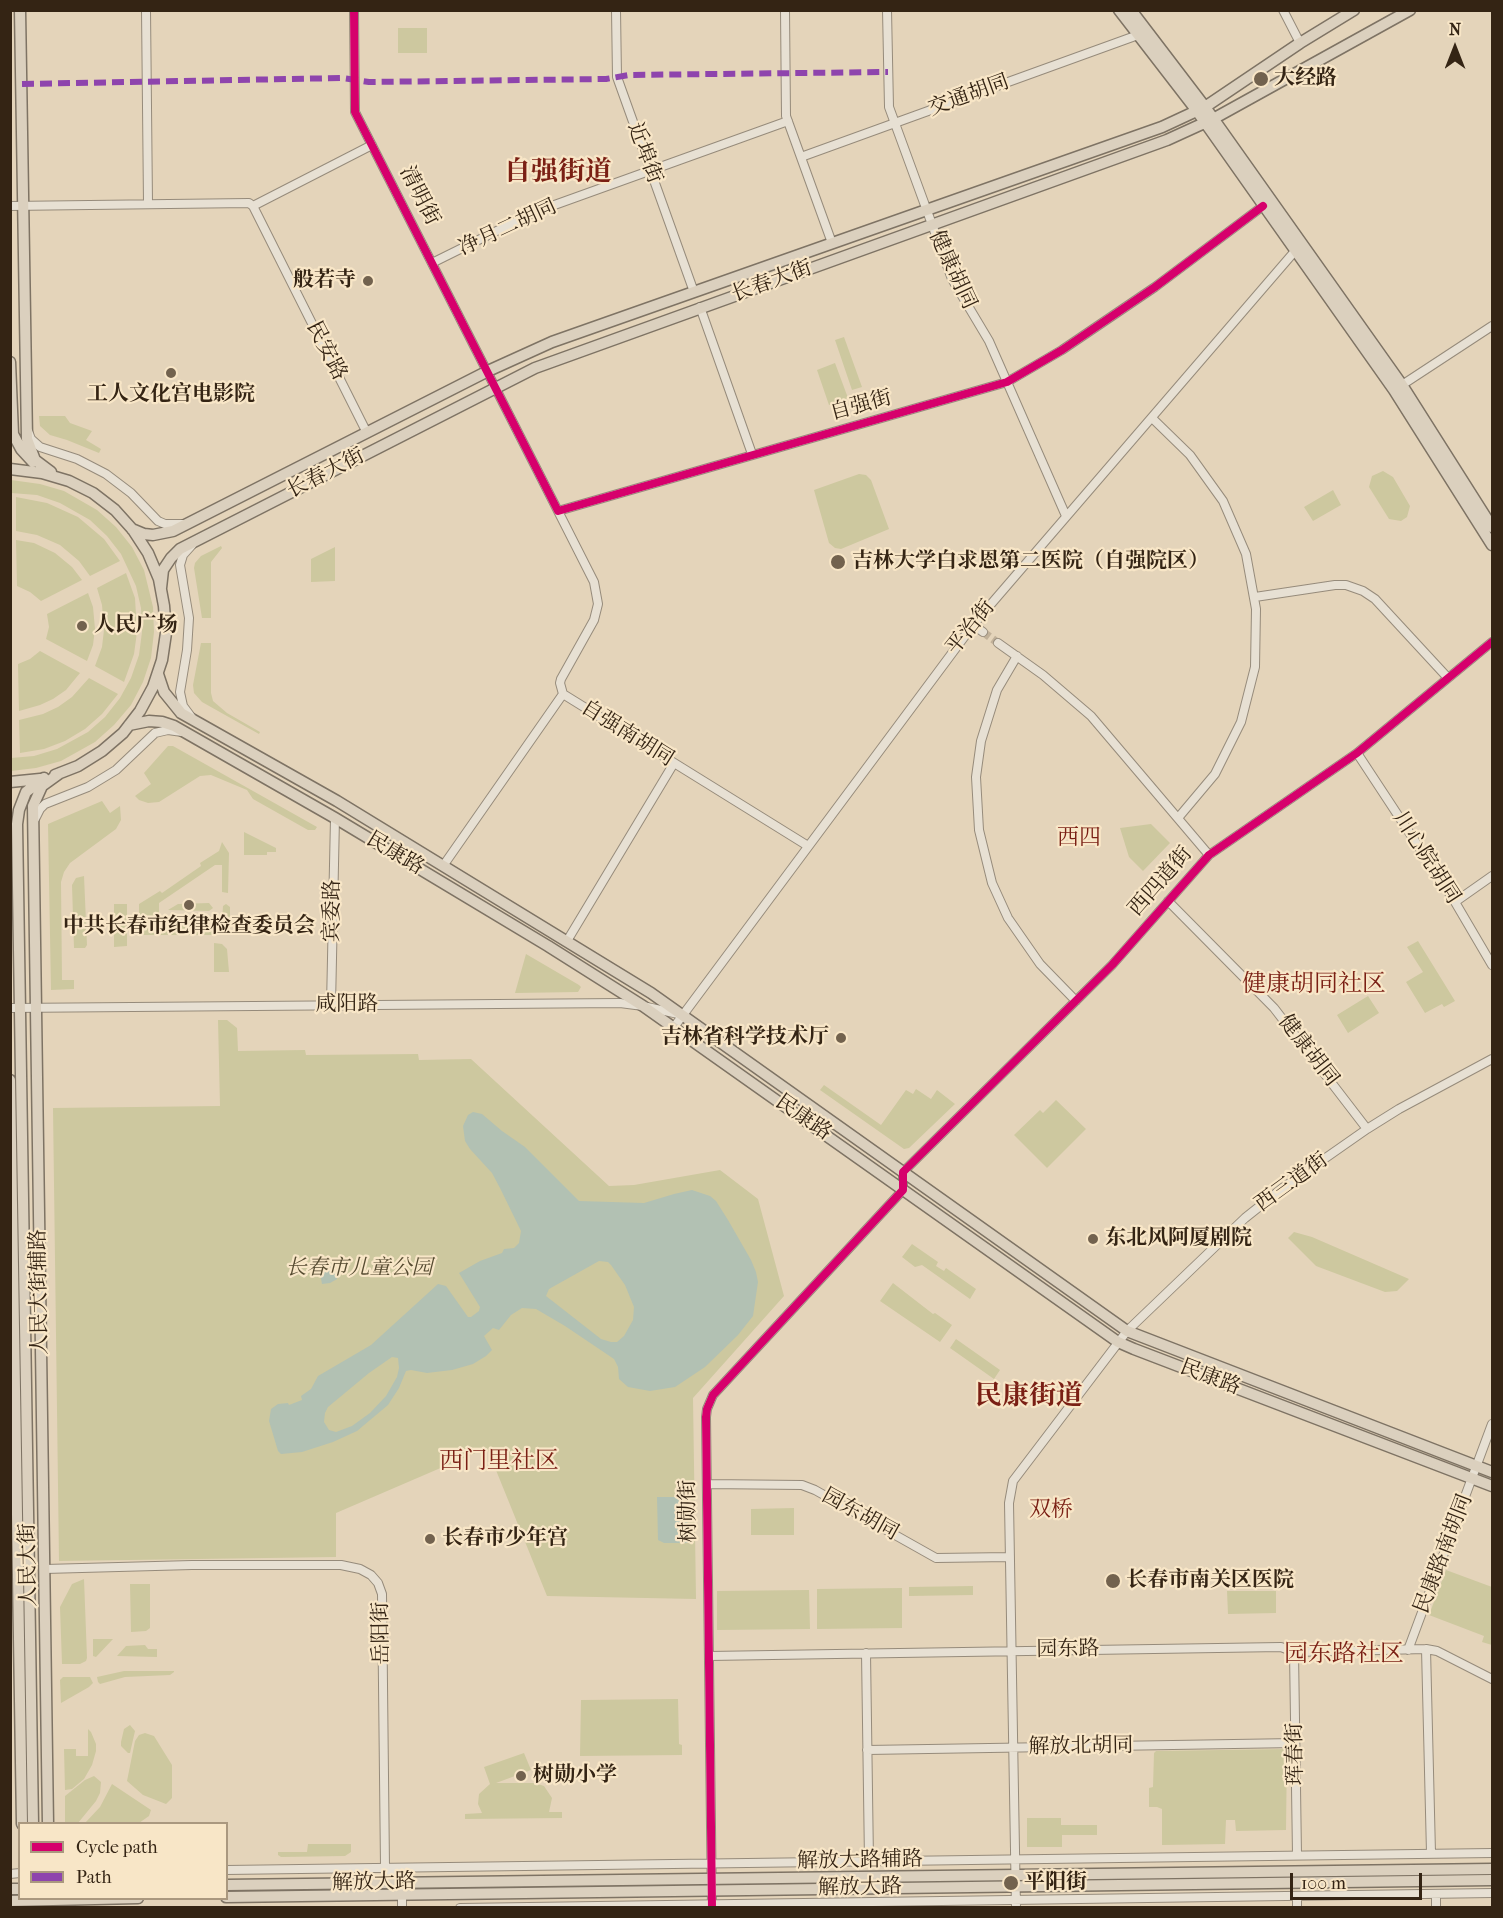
<!DOCTYPE html>
<meta charset="utf-8">
<style>
body{margin:0}
#map{position:relative;width:1503px;height:1918px;overflow:hidden;background:#e4d4ba;font-family:"IM FELL French Canon",serif}
canvas{display:block}
.frame{position:absolute;inset:0;border:12px solid #342414;pointer-events:none}
.legend{position:absolute;left:18px;top:1822px;width:210px;height:78px;box-sizing:border-box;background:#f8e6c7;border:2px solid #aa987f;margin:0;padding:8px 10px;list-style:none;font-size:18px;color:#342414}
.legend li{display:flex;align-items:center;gap:12px;height:30px}
.legend b{width:30px;border:2px solid #aa987f}
.north{position:absolute;left:1425px;top:18px;width:60px;height:60px;-webkit-text-stroke:4px #f8e6c7;paint-order:stroke;rotate:0deg;font-size:16px;font-weight:700;line-height:24px;text-align:center;color:#342414}
.north::after{content:'';display:block;margin:auto;width:21px;height:27px;background:#342414;clip-path:polygon(50% 0,100% 100%,50% 72%,0 100%)}
.scale{position:absolute;left:1290px;top:1873px;width:132px;height:27px;box-sizing:border-box;border:3px solid #342414;border-top:0;padding-left:8px;font-size:18px;line-height:21px;white-space:nowrap;color:#342414;-webkit-text-stroke:4px #f8e6c7;paint-order:stroke}
</style>
<div id="map">
<canvas width="1503" height="1918"></canvas>
<div class="frame"></div>
<ul class="legend">
<li><b style="height:8px;background:#d6006c"></b>Cycle path</li>
<li><b style="height:8px;background:#8e44ad"></b>Path</li>
</ul>
<div class="north">N</div>
<div class="scale">100 m</div>
</div>
<script>
const ctx = document.querySelector('canvas').getContext('2d');
ctx.lineJoin = 'round';
function paint(path, color) { ctx.fillStyle = color; ctx.fill(path, 'evenodd'); }
const toPath = rows => new Path2D(rows.map(r => 'M' + r).join(''));
function stroke(path, color, width, dash) { ctx.strokeStyle = color; ctx.lineWidth = width; ctx.lineCap = dash ? 'butt' : 'round'; ctx.setLineDash(dash || []); ctx.stroke(path); }
function label(font, color, halo, rows, align = 'center') {
  ctx.font = font + ' "IM FELL French Canon","Noto Serif SC",serif'; ctx.lineWidth = 4.5; ctx.setLineDash([]); ctx.textBaseline = 'middle'; ctx.strokeStyle = halo; ctx.fillStyle = color; for (const [text, x, y, turn = 0] of rows) {
    ctx.save(); ctx.translate(x, y); ctx.rotate((+turn || 0) * Math.PI / 180); ctx.textAlign = isNaN(turn) ? turn : align; if (halo) ctx.strokeText(text, 0, 0); ctx.fillText(text, 0, 0); ctx.restore();
  }
}
paint(toPath([
 [398,28,427,28,427,53,398,53],
 [844,337,862,387,852,390,835,340],
 [835,363,848,398,829,405,817,370],
 [39,416,65,416,70,423,92,431,86,440,101,449,99,453,67,440,50,435,40,426],
 [1383,471,1393,477,1410,506,1407,517,1401,521,1389,519,1369,487,1372,476],
 [859,474,866,475,871,480,889,529,841,549,835,548,829,543,814,490],
 [11,480,40,484,64,491,97,510,116,527,132,547,144,570,153,607,154,632,151,658,143,682,131,705,114,725,95,742,61,761,36,768,11,771,11,758,34,756,57,749,88,732,105,717,120,698,131,678,139,655,142,632,141,608,136,586,121,554,107,536,90,520,60,503,37,495,11,493],
 [1333,490,1341,505,1313,521,1304,507],
 [16,497,47,503,78,517,104,539,120,561,90,576,79,561,60,545,37,535,16,531],
 [16,540,34,543,55,553,72,567,82,580,41,601,30,592,17,586],
 [221,546,222,548,211,562,211,618,202,618,194,568,195,563,201,556],
 [335,547,335,581,311,582,311,559],
 [126,573,135,598,137,632,134,654,124,682,95,666,102,647,104,630,102,605,97,588],
 [88,593,93,607,95,629,93,645,87,661,46,639,49,627,47,614],
 [201,643,211,643,211,693,213,701,227,713,260,732,259,734,202,702,194,693,193,685],
 [40,651,80,673,66,690,53,699,40,705,19,711,18,664,30,659],
 [89,678,118,694,102,714,85,729,65,741,44,749,20,753,19,720,43,714,58,707,72,697],
 [168,746,173,746,317,827,315,830,308,830,253,799,247,790,211,775,200,776,159,802,148,803,139,800,135,796,151,784,144,773],
 [102,801,110,813,120,806,121,820,116,829,70,863,64,872,61,882,62,980,74,980,74,989,51,990,48,824],
 [1151,824,1170,843,1143,871,1129,857,1120,828],
 [244,832,276,848,276,852,267,852,267,855,244,855],
 [222,842,229,853,228,893,222,892,222,865,215,865,159,903,159,925,217,925,222,921,223,906,226,904,230,907,230,921,226,930,218,935,141,935,139,930,139,904,160,891,162,893,201,866,200,863,219,851],
 [84,876,87,945,85,948,74,948,72,885,76,878],
 [209,903,213,908,209,911,168,910,178,904],
 [114,904,127,904,127,946,114,947],
 [1418,941,1455,1001,1444,1007,1442,1004,1425,1013,1406,982,1423,972,1407,947],
 [214,943,222,944,227,949,229,972,214,972],
 [526,954,579,985,581,987,578,992,515,993],
 [1368,996,1379,1013,1348,1033,1337,1015],
 [218,1020,227,1020,237,1028,238,1051,305,1050,306,1055,418,1054,419,1060,471,1059,609,1186,634,1185,720,1170,758,1199,784,1296,693,1398,696,1599,547,1596,487,1448,336,1513,336,1557,59,1561,53,1108,220,1106],
 [824,1085,881,1125,906,1090,913,1094,916,1089,931,1099,937,1090,955,1104,909,1148,904,1149,820,1090],
 [1056,1100,1086,1129,1047,1168,1014,1135,1040,1110,1043,1113],
 [1294,1232,1312,1237,1409,1279,1397,1291,1385,1292,1316,1266,1288,1238],
 [912,1244,938,1262,936,1266,944,1271,946,1268,976,1289,970,1299,922,1265,915,1267,902,1257],
 [893,1283,933,1314,935,1313,952,1325,940,1342,880,1301],
 [956,1339,1000,1370,994,1379,950,1348],
 [794,1508,794,1535,751,1535,751,1509],
 [1446,1570,1492,1587,1492,1645,1482,1642,1484,1636,1429,1615],
 [84,1579,87,1658,86,1661,80,1664,62,1664,60,1607,72,1584],
 [130,1584,150,1584,150,1628,146,1631,131,1632],
 [973,1586,973,1595,909,1596,909,1587],
 [902,1588,902,1628,817,1629,817,1589],
 [809,1590,810,1629,717,1630,717,1591],
 [1227,1591,1276,1591,1276,1613,1228,1614],
 [93,1639,113,1639,96,1657,93,1656],
 [145,1645,148,1649,157,1649,157,1657,117,1656,126,1646],
 [124,1671,174,1671,174,1672,170,1675,125,1677,100,1684,98,1682,97,1677],
 [63,1677,90,1677,93,1683,89,1687,61,1703,60,1680],
 [678,1699,679,1744,682,1745,682,1755,580,1756,581,1700],
 [130,1725,135,1731,130,1753,128,1753,121,1746,121,1742,124,1729],
 [88,1729,91,1732,96,1744,96,1751,92,1765,84,1779,72,1789,65,1790,64,1749,76,1749,76,1756,88,1756],
 [145,1733,154,1736,172,1765,172,1798,166,1804,143,1795,127,1781,135,1741,139,1735],
 [1287,1749,1286,1830,1236,1831,1235,1820,1226,1820,1225,1844,1162,1845,1162,1809,1157,1807,1149,1807,1149,1788,1153,1787,1154,1753,1156,1751],
 [524,1753,531,1770,496,1783,535,1783,544,1786,552,1798,549,1812,562,1812,562,1818,465,1819,465,1814,482,1813,478,1804,479,1794,490,1784,484,1767],
 [94,1776,101,1782,100,1793,96,1801,78,1823,65,1823,65,1796,85,1780],
 [112,1784,151,1810,149,1816,139,1823,85,1823,100,1807],
 [1027,1818,1061,1818,1061,1825,1097,1825,1097,1835,1062,1835,1062,1847,1027,1847],
 [308,1844,351,1844,351,1852,345,1856,281,1857,278,1855,278,1852,307,1852]
]), '#cdc89f');
paint(toPath([
 [473,1112,482,1114,502,1131,525,1147,579,1201,644,1203,674,1194,692,1190,710,1196,716,1201,728,1220,751,1260,756,1272,758,1282,753,1316,738,1335,705,1367,675,1387,650,1391,628,1387,619,1379,618,1367,614,1359,565,1326,536,1309,522,1308,511,1315,499,1330,493,1328,484,1336,492,1350,486,1356,473,1364,452,1370,427,1373,411,1370,406,1371,399,1388,388,1405,357,1431,333,1442,302,1452,281,1454,278,1451,269,1421,271,1409,278,1404,288,1403,289,1405,302,1400,301,1396,311,1389,318,1376,371,1345,438,1284,446,1286,468,1317,471,1317,479,1311,480,1307,459,1273,480,1261,502,1253,504,1249,514,1248,519,1243,521,1231,500,1188,492,1173,470,1149,465,1141,463,1126,468,1115],
 [599,1261,608,1262,611,1265,625,1285,634,1307,633,1320,624,1336,617,1342,611,1342,601,1339,546,1296,549,1289],
 [392,1357,398,1358,399,1368,397,1377,386,1396,370,1413,352,1426,336,1432,329,1430,324,1422,325,1413,328,1407,369,1373],
 [325,1262,333,1264,337,1279,330,1283,322,1284,319,1268,319,1265],
 [657,1497,687,1497,688,1543,664,1543,658,1540]
]), '#b2c1b3');
stroke(toPath([
 [983,632,998,643]
]), '#c1b199', 8, [8, 4]);
const minor = toPath([
 [146,10,148,203],
 [354,10,355,112,558,511,1007,382,1062,350,1155,287,1263,206],
 [616,10,617,77,694,292],
 [785,10,786,116,832,243],
 [887,10,889,107,952,279,989,341,1066,516],
 [1283,10,1300,43],
 [801,157,1138,35],
 [10,206,249,203,253,206,367,433],
 [253,206,372,145],
 [432,263,535,212,788,121],
 [700,307,752,454],
 [1402,385,1492,326],
 [1152,418,1190,455,1223,501,1246,554,1256,609,1255,667,1241,722,1215,774,1178,818],
 [28,431,31,439,40,447,77,459,106,474,131,493,158,521,165,524,183,524],
 [558,511,594,582,598,604,594,620,561,679,560,683,563,694],
 [192,545,183,555,180,565,189,618,187,650,180,692,183,706,192,718],
 [1255,597,1335,585,1346,585,1363,591,1375,599,1448,678],
 [973,625,983,632],
 [998,643,1043,675,1091,716,1209,855],
 [1017,656,997,690,981,741,976,777,979,830,992,883,1008,918,1040,964,1076,1001],
 [563,694,808,846],
 [1357,753,1455,902,1492,965],
 [35,819,40,809,45,804,88,787,116,770,155,733,168,730,182,732],
 [443,866,563,694],
 [1168,901,1274,1008,1367,1129],
 [1455,902,1492,876],
 [567,941,674,763],
 [331,1005,335,818],
 [10,1008,620,1003,643,1006,678,1014],
 [674,1027,973,625,1295,251],
 [707,1484,802,1485,815,1490,936,1558,1010,1557],
 [45,1569,192,1565,341,1565,360,1569,371,1575,378,1583,382,1594,385,1867,402,1883,402,1908],
 [1426,1649,1431,1853],
 [1408,1650,1492,1424],
 [1294,1652,1297,1855],
 [866,1653,869,1861],
 [709,1656,1281,1647,1294,1652,1426,1649,1437,1651,1492,1679],
 [867,1750,1295,1743],
 [226,1870,1492,1853],
 [10,1874,20,1873],
 [1436,1894,1436,1908],
 [1297,1896,1297,1908],
 [460,1908,1492,1893],
 [712,1908,706,1417,707,1409,713,1395,903,1190,903,1172,1112,965,1209,855,1357,753,1492,642],
 [1016,1908,1009,1503,1013,1481,1127,1331,1245,1218,1284,1187,1367,1129,1399,1109,1492,1059]
]);
const major = toPath([
 [20,10,27,439,35,460,51,472],
 [1119,10,1197,111,1394,390,1492,545],
 [1131,10,1205,107,1402,385,1492,527],
 [10,362,13,434,21,449,33,462],
 [10,469,42,473,69,481,93,493,115,510,133,530,148,553,159,579,164,606,166,633,162,660,153,687,140,711,123,733,102,751,78,766,55,775],
 [132,529,144,534,153,535,173,531,488,371,552,342,1162,127,1205,107,1300,43,1354,10],
 [161,588,163,570,171,558,180,549,535,368,1167,140,1213,119,1410,10],
 [158,674,164,692,181,713,337,801,651,993,1127,1331,1492,1472],
 [129,725,149,721,162,722,174,726,335,818,548,946,643,1006,1118,1342,1134,1349,1492,1486],
 [10,782,40,779],
 [10,1080,22,1824],
 [33,1824,17,824,19,810,26,792,44,778],
 [48,1824,33,806,42,786,60,773],
 [226,1885,1492,1869],
 [10,1889,20,1889],
 [226,1897,1492,1880],
 [10,1901,138,1898]
]);
stroke(minor, '#968b7b', 10);
stroke(major, '#7e7364', 13);
stroke(minor, '#e7e0d3', 8);
stroke(major, '#dbd0be', 10);
stroke(toPath([
 [22,84,342,78,369,82,606,79,629,75,888,72]
]), '#8e44ad', 6, [12, 6]);
stroke(toPath([
 [354,10,355,112,558,511,1007,382,1062,350,1155,287,1263,206],
 [712,1908,706,1417,707,1409,713,1395,903,1190,903,1172,1112,965,1209,855,1357,753,1492,642]
]), '#d6006c', 8);
for (const [x, y, r, color] of [
 [1261,79,8,"#72624e"],
 [368,281,6,"#72624e"],
 [171,373,6,"#72624e"],
 [838,562,8,"#72624e"],
 [82,626,6,"#72624e"],
 [189,905,6,"#72624e"],
 [841,1038,6,"#72624e"],
 [1093,1239,6,"#72624e"],
 [430,1539,6,"#72624e"],
 [1113,1581,8,"#72624e"],
 [521,1776,6,"#72624e"],
 [1011,1883,8,"#72624e"]
]) { const dot = new Path2D(); dot.arc(x, y, r, 0, 2 * Math.PI); ctx.fillStyle = color; ctx.fill(dot); stroke(dot, '#f8e6c7', 2); }
label('bold 21px', '#342414', '#f8e6c7', [
 ["大经路",1274,79],
 ["般若寺",356,281,"right"],
 ["工人文化宫电影院",171,395,"center"],
 ["吉林大学白求恩第二医院（自强院区）",852,562],
 ["人民广场",94,626],
 ["中共长春市纪律检查委员会",189,927,"center"],
 ["吉林省科学技术厅",829,1038,"right"],
 ["东北风阿厦剧院",1105,1239],
 ["长春市少年宫",442,1539],
 ["长春市南关区医院",1126,1581],
 ["树勋小学",533,1776],
 ["平阳街",1024,1883]
], 'left');
label('21px', '#342414', '#f8e6c7', [
 ["交通胡同",969,96,-20],
 ["近埠街",644,153,70],
 ["清明街",419,196,63],
 ["净月二胡同",508,228,-25],
 ["健康胡同",952,270,65],
 ["长春大街",772,282,-20],
 ["民安路",326,351,63],
 ["自强街",861,406,-15],
 ["长春大街",326,474,-27],
 ["平治街",971,628,-51],
 ["自强南胡同",627,734,32],
 ["民康路",395,854,31],
 ["川心院胡同",1426,858,57],
 ["西四道街",1161,882,-49],
 ["宾委路",333,911,-89],
 ["咸阳路",347,1005],
 ["健康胡同",1308,1051,52],
 ["民康路",803,1118,35],
 ["西三道街",1292,1183,-36],
 ["人民大街辅路",40,1292,-91],
 ["民康路",1210,1378,21],
 ["树勋街",689,1511,-91],
 ["园东胡同",860,1515,29],
 ["民康路南胡同",1444,1554,-69],
 ["人民大街",29,1565,-91],
 ["岳阳街",382,1633,-91],
 ["园东路",1068,1650,-1],
 ["解放北胡同",1081,1747,-1],
 ["珲春街",1296,1754,-91],
 ["解放大路辅路",860,1861,-1],
 ["解放大路",374,1883,-1],
 ["解放大路",860,1888,-1]
]);
label('italic 21px', '#564b31', '#f8e6c7', [
 ["长春市儿童公园",359,1269]
]);
label('22px', '#7a1f14', '#f8e6c7', [
 ["西四",1079,839],
 ["双桥",1051,1511]
]);
label('24px', '#7a1f14', '#f8e6c7', [
 ["健康胡同社区",1314,985],
 ["西门里社区",499,1462],
 ["园东路社区",1344,1655]
]);
label('bold 27px', '#7a1f14', '#f8e6c7', [
 ["自强街道",558,173],
 ["民康街道",1029,1397]
]);
</script>
